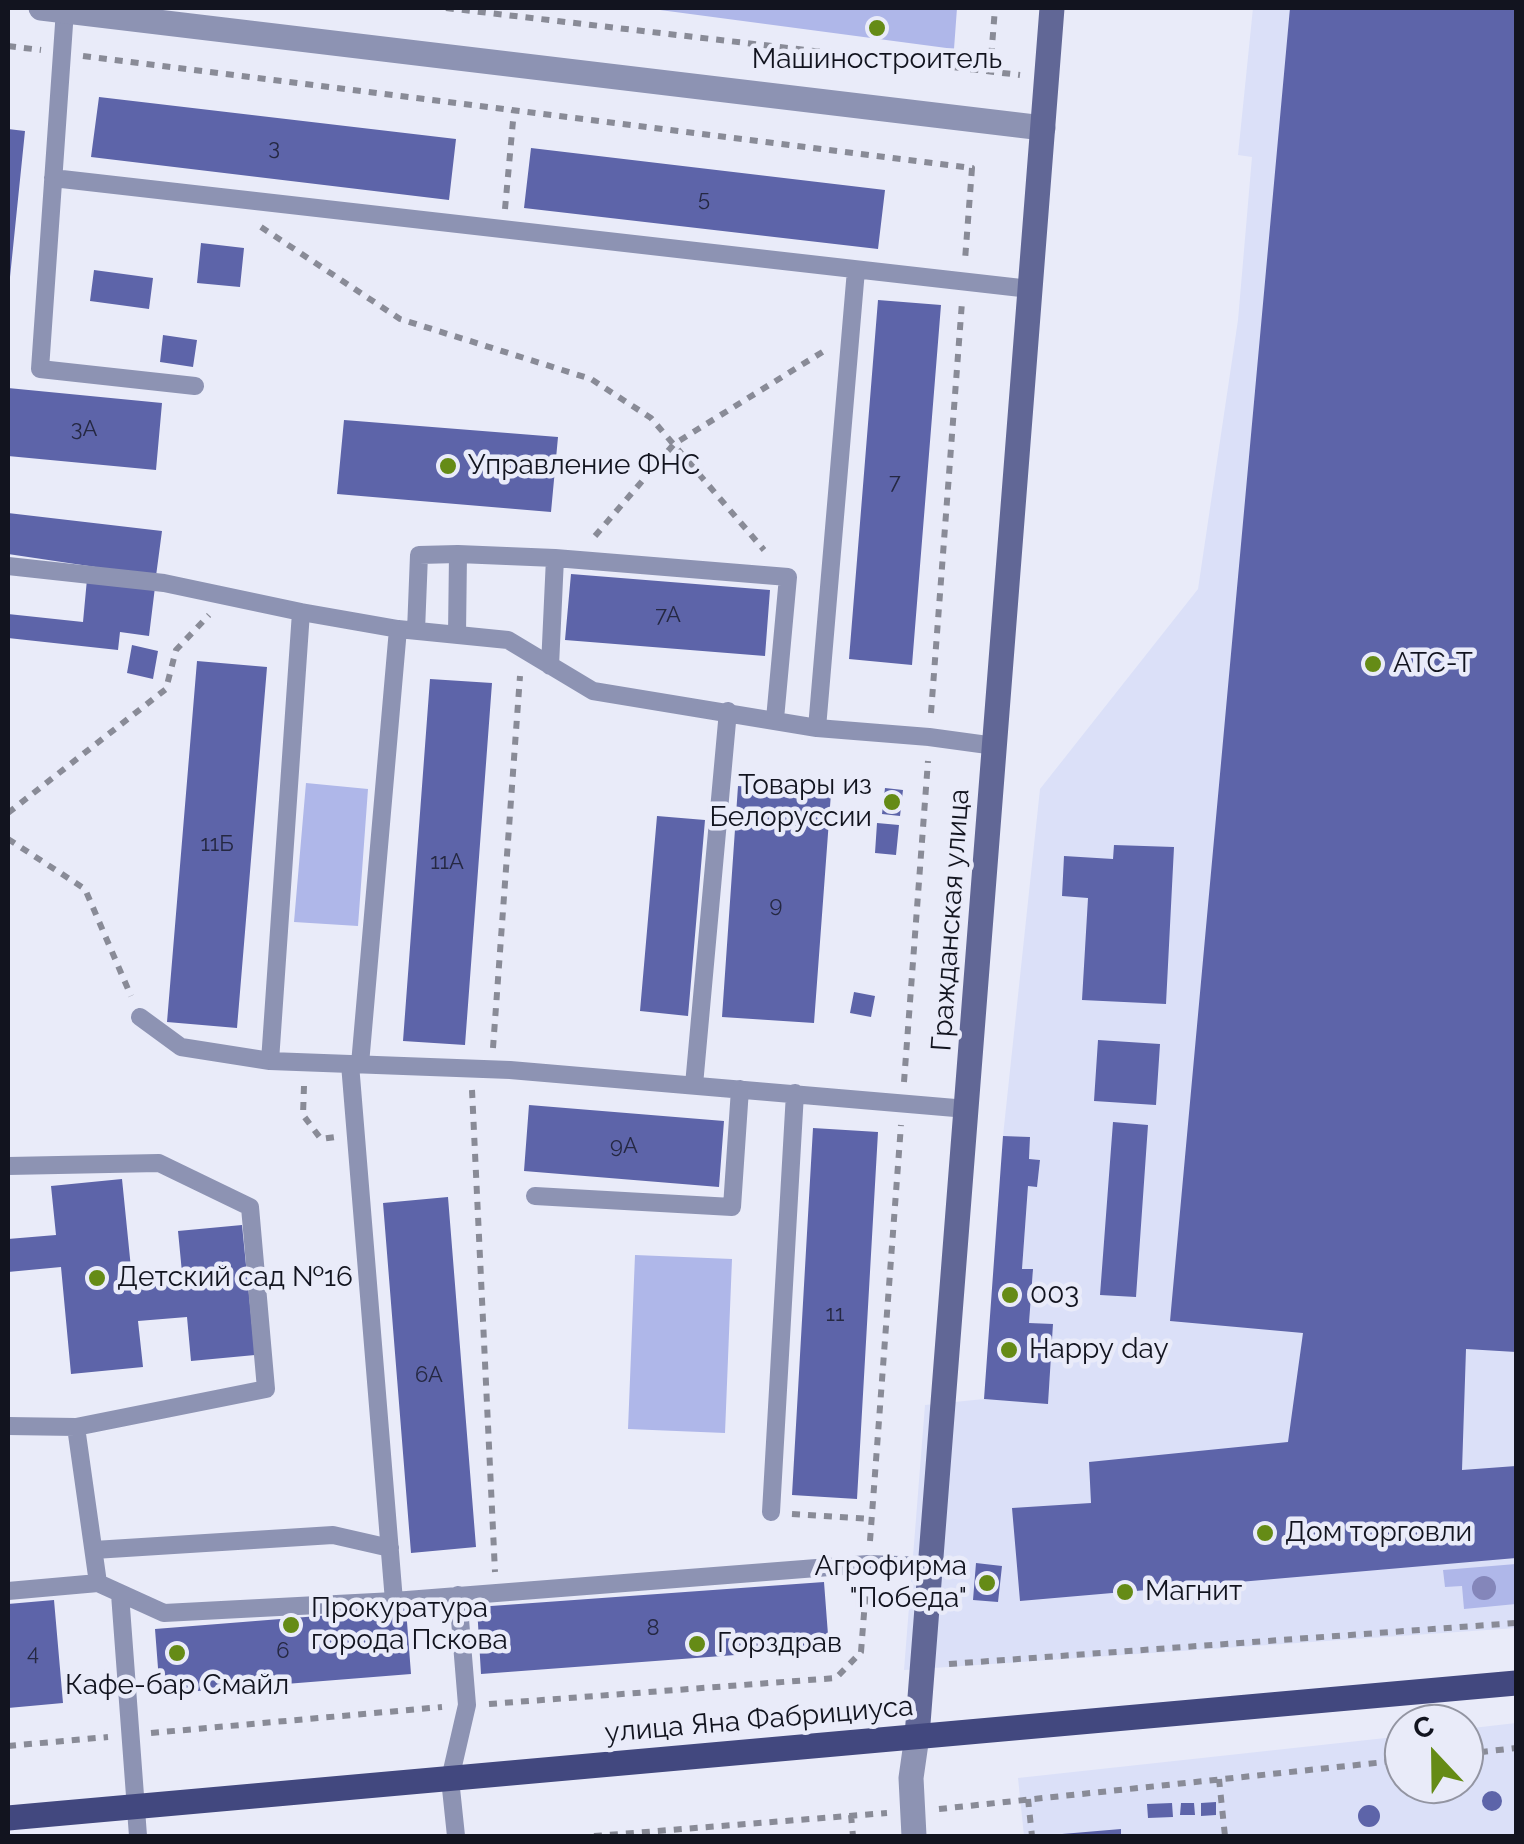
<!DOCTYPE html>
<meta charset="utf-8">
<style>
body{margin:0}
#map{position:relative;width:1524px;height:1844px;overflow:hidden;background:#e9ebf9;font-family:Raleway,sans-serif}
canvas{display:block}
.frame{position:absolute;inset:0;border:10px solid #12141f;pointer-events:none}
.north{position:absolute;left:1384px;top:1704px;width:100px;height:100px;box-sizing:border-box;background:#e9ebf9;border:2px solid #9395a2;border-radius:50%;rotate:338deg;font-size:28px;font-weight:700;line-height:40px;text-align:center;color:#12141f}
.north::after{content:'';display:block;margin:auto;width:35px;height:45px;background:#658b16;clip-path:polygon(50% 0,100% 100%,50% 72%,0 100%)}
</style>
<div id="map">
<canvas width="1524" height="1844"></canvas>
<div class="frame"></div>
<div class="north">С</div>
</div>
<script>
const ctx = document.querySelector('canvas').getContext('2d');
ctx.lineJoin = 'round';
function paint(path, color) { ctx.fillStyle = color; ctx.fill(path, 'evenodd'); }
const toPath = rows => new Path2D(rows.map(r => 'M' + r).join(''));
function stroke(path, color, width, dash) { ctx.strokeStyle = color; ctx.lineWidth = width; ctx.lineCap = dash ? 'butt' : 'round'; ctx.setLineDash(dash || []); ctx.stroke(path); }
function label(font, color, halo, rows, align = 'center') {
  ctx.font = font + ' Raleway,sans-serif'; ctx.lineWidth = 9; ctx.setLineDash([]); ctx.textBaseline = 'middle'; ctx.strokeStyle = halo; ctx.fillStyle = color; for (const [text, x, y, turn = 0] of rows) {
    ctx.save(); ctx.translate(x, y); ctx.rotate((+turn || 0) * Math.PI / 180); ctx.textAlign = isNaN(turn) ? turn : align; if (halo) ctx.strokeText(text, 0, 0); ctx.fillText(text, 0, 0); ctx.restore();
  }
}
paint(toPath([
 [1253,8,1516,8,1516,1628,904,1670,925,1405,984,1399,1048,1403,1053,1325,1029,1323,1033,1272,1022,1269,1028,1186,1037,1186,1040,1160,1029,1159,1030,1137,1003,1136,1040,789,1198,589,1238,320,1252,157,1238,155],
 [1516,1723,1516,1836,1024,1836,1018,1778,1404,1736,1404,1784,1464,1784,1464,1729]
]), '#dbe0f8');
paint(toPath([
 [645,8,957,8,954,49],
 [306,783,368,789,358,926,294,922],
 [635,1255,732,1259,725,1433,628,1429],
 [1516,1564,1516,1604,1464,1609,1462,1586,1445,1587,1443,1570]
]), '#afb7e9');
paint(toPath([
 [1290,8,1516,8,1516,1352,1466,1349,1462,1470,1516,1466,1516,1558,1020,1601,1012,1508,1091,1503,1089,1462,1288,1442,1303,1333,1170,1321],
 [99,97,456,139,449,200,91,157],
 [8,129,25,131,10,277,8,277],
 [531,148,885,190,878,249,524,208],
 [201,243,244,248,240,287,197,283],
 [94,270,153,278,149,309,90,301],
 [878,300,941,305,912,665,849,659],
 [163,335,197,340,193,367,160,362],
 [8,388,162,403,156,470,8,456],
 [344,420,558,437,551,512,337,494],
 [8,513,162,531,156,576,8,554],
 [571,574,770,590,765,656,565,640],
 [87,579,155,587,149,636,120,632,118,650,8,638,8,614,83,622],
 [132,645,158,651,153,679,127,673],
 [197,661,267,667,237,1028,167,1022],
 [430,679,492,683,465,1045,403,1041],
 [738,786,831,793,814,1023,722,1017],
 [885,788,903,790,900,816,882,814],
 [657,816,705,820,688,1016,640,1011],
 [877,823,899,825,896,855,875,853],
 [1114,845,1174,847,1166,1004,1082,1000,1088,898,1062,896,1064,856,1113,859],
 [854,992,875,996,871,1017,850,1013],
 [1098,1040,1160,1044,1156,1105,1094,1101],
 [529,1105,724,1121,719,1187,524,1171],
 [1113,1122,1148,1125,1136,1297,1100,1295],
 [813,1128,878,1132,857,1499,792,1495],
 [1003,1136,1030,1137,1029,1159,1040,1160,1037,1187,1028,1186,1022,1269,1033,1269,1029,1323,1053,1324,1048,1404,984,1399],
 [122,1179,133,1288,183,1283,178,1231,242,1225,255,1355,191,1361,187,1317,138,1321,143,1367,71,1374,61,1267,8,1272,8,1239,56,1235,51,1186],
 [448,1197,476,1547,411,1553,383,1203],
 [976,1563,1002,1566,998,1602,973,1600],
 [824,1582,829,1648,481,1674,477,1607],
 [54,1600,63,1703,8,1708,8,1604],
 [406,1609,411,1674,160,1694,155,1629],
 '1482 1801a10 10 0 1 1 20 0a10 10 0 1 1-20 0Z',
 [1216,1802,1216,1815,1201,1816,1201,1803],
 [1172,1803,1173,1817,1148,1818,1147,1804],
 [1181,1803,1194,1803,1195,1815,1180,1815],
 '1358 1816a11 11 0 1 1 22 0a11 11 0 1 1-22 0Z',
 [1121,1829,1121,1836,1062,1836,1062,1834]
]), '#5d64a9');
stroke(toPath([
 [446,8,1020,75],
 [8,46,41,50],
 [83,56,972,168,965,260],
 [990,72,995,8],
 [505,209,514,110],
 [261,227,400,319,591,379,651,418,764,550],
 [595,536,674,444,824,351],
 [931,713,962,302],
 [8,813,166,689,176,650,209,615],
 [8,839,85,889,131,996],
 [493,1048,520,676],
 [904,1082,928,761],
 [304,1086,303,1115,321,1139,335,1137],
 [472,1090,495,1572],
 [792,1514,871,1519],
 [870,1541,901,1125],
 [949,1664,1516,1623],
 [489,1704,836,1678,861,1652,866,1588],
 [151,1733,442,1707],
 [8,1746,108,1737],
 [1464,1754,1516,1748],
 [1219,1779,1225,1836],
 [1028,1799,1032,1836],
 [939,1809,1404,1760],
 [851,1815,853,1836],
 [594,1836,887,1813]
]), '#898b97', 6, [8, 8]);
stroke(toPath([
 [65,10,40,369,195,386],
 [53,178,1030,289],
 [856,270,817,728,929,737,995,746],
 [458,554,555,558],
 [8,566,164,583,301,612],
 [416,631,419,555,458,554,457,635],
 [550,666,555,558,788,577,775,719],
 [817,728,593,691,508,640,398,629,301,612,270,1061,510,1070,967,1109],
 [140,1017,181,1047,270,1061],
 [350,1064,394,1601],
 [360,1064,398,629],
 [694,1085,728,711],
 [8,1166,159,1163,250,1207,266,1389,76,1427,8,1426],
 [535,1196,732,1207,740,1089],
 [76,1427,98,1583],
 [771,1512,795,1093],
 [94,1550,333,1535,390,1548],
 [8,1591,98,1583,164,1613,394,1601,868,1564,931,1566],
 [120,1594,138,1836],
 [456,1836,450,1779,467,1705,458,1595]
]), '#8d93b3', 18);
stroke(toPath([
 [41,8,1043,128],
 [914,1836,911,1778,917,1736]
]), '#8d93b3', 25);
stroke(toPath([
 [917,1736,1052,8]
]), '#616796', 25);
stroke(toPath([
 [8,1818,1516,1683]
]), '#42487f', 25);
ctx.fillStyle = '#8486ba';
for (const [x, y] of [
 [1484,1588]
]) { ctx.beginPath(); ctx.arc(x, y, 12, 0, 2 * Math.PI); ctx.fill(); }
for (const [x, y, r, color] of [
 [877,28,10,"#658b16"],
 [448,466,10,"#658b16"],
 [1373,664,10,"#658b16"],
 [892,802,10,"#658b16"],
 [97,1278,10,"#658b16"],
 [1010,1295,10,"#658b16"],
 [1009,1350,10,"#658b16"],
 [1265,1533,10,"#658b16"],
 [987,1583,10,"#658b16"],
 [1125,1592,10,"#658b16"],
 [291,1625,10,"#658b16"],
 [697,1644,10,"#658b16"],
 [177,1653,10,"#658b16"]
]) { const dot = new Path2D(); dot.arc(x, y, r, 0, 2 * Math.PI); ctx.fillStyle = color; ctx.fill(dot); stroke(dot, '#e9ebf9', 4); }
label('22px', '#252842', null, [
 ["3",274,148],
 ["5",704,199],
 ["3А",84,429],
 ["7",895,482],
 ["7А",668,615],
 ["11Б",217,844],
 ["11А",447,862],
 ["9",776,905],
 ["9А",624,1146],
 ["11",835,1314],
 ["6А",429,1375],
 ["8",653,1628],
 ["6",283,1651],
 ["4",33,1653]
]);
label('28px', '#12141f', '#e9ebf9', [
 ["Машиностроитель",877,60,"center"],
 ["Управление ФНС",468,466],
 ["ATC-T",1393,664],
 ["Товары из",872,786,"right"],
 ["Белоруссии",872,818,"right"],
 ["Детский сад №16",117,1278],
 ["003",1030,1295],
 ["Happy day",1029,1350],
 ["Дом торговли",1285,1533],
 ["Агрофирма",967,1567,"right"],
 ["\"Победа\"",967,1599,"right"],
 ["Магнит",1145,1592],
 ["Прокуратура",311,1609],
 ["города Пскова",311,1641],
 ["Горздрав",717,1644],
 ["Кафе-бар Смайл",177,1686,"center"]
], 'left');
label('28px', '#12141f', '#e9ebf9', [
 ["Гражданская улица",951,920,-86],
 ["улица Яна Фабрициуса",759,1720,-5]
]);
</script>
